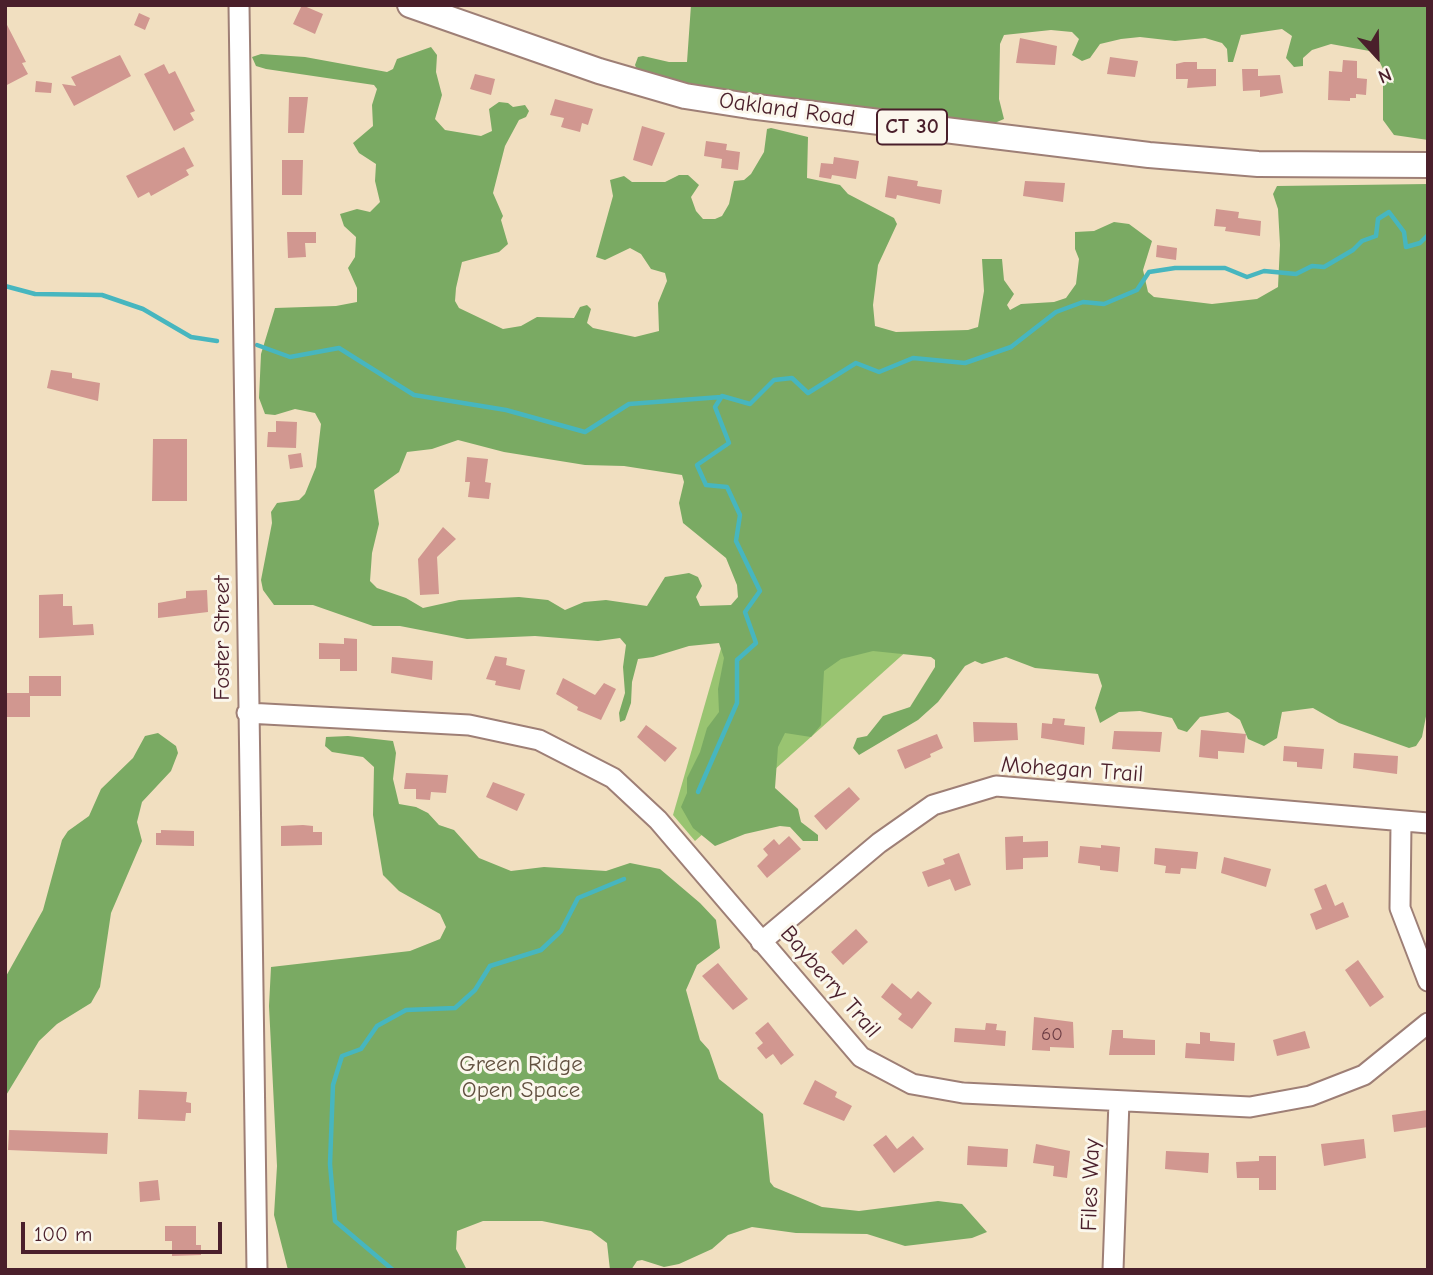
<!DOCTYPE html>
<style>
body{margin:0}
#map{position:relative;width:1433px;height:1275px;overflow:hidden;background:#f1dfc0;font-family:"Comic Neue",sans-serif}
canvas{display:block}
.frame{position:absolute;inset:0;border:7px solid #4a1f2b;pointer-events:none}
.north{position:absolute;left:1342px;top:21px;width:70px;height:70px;-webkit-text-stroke:5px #fbf7ec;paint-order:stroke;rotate:158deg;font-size:19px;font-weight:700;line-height:28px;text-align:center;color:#4a1f2b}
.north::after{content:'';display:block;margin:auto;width:24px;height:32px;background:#4a1f2b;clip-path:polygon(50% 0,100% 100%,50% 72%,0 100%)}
.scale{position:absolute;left:21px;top:1222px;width:201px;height:32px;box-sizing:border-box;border:4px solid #4a1f2b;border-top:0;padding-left:9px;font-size:21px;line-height:24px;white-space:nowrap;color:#4a1f2b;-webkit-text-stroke:5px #fbf7ec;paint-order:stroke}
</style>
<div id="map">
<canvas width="1433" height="1275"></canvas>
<div class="frame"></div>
<div class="north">N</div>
<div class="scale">100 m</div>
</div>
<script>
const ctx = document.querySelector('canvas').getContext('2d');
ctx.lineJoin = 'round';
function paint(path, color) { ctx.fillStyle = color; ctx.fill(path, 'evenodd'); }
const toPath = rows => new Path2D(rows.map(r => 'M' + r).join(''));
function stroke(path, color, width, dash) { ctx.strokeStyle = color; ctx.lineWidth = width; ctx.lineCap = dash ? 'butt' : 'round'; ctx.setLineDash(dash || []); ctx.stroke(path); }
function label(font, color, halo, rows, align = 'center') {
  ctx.font = font + ' "Comic Neue",sans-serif'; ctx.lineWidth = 6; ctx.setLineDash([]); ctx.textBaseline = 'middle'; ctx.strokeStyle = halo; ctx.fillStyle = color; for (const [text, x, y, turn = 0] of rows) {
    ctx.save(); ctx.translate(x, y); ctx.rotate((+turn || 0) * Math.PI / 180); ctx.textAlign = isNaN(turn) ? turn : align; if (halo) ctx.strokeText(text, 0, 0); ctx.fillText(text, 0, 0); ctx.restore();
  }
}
paint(toPath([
 [726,631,919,640,695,841,673,815]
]), '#99c471');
paint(toPath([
 [691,5,1428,5,1428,140,1394,135,1383,120,1383,69,1375,52,1331,44,1312,50,1303,58,1303,66,1294,67,1286,58,1292,36,1282,29,1241,35,1233,62,1228,62,1227,49,1222,43,1205,38,1175,41,1140,37,1121,39,1100,44,1090,58,1082,61,1072,55,1079,39,1072,32,1051,30,1004,35,1000,44,999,99,1004,119,990,125,690,92,637,70,635,65,638,57,643,56,669,62,687,62],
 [431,47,437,55,436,72,442,95,435,119,445,130,481,136,492,131,489,109,499,102,508,103,513,107,525,105,529,111,526,117,519,120,505,146,493,193,503,216,501,220,508,244,499,252,462,262,456,288,455,301,459,308,503,329,521,326,537,317,574,318,580,307,587,305,591,309,587,323,593,328,635,337,659,331,658,303,667,281,665,273,651,269,641,254,630,248,605,260,596,257,613,196,610,180,624,176,632,182,665,182,679,175,688,175,699,185,691,197,696,211,703,219,715,219,722,216,729,204,734,181,744,180,751,174,764,152,767,129,771,128,808,137,807,178,840,185,848,194,894,218,897,224,878,265,873,305,875,326,896,332,968,330,978,327,984,291,982,259,1002,259,1004,280,1014,294,1007,305,1010,310,1021,304,1054,302,1066,298,1076,284,1079,259,1075,249,1075,232,1094,231,1114,222,1129,224,1152,241,1143,270,1148,292,1154,297,1212,304,1257,299,1278,287,1280,245,1278,209,1273,194,1277,186,1428,184,1428,706,1422,737,1416,746,1409,748,1339,723,1313,708,1282,712,1277,738,1264,746,1248,739,1240,720,1228,712,1200,717,1187,732,1178,729,1172,718,1140,711,1119,712,1100,723,1095,708,1102,686,1098,674,1035,668,1006,657,982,664,975,661,965,666,938,702,918,720,859,755,853,748,857,738,867,736,883,716,910,707,935,667,935,660,931,657,873,651,841,659,824,671,821,725,811,737,785,733,778,747,775,788,798,809,801,822,818,835,818,841,803,841,790,827,780,826,745,834,715,846,693,828,681,807,687,793,687,778,700,752,707,728,719,712,718,689,724,658,719,643,689,646,653,657,638,659,632,682,631,703,625,720,620,722,619,713,625,693,623,667,626,645,620,638,598,641,535,636,467,639,400,626,373,626,313,605,274,605,263,590,261,580,272,523,271,512,277,503,299,500,305,494,316,467,321,424,315,413,295,409,275,415,265,414,259,398,261,354,275,308,336,306,357,302,357,288,348,268,355,257,356,237,344,226,340,214,357,209,370,212,380,202,375,181,376,164,359,153,353,143,373,126,372,105,377,89,374,85,266,69,256,66,252,57,261,54,305,57,387,72,393,69,397,59],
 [458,440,504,452,585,465,624,466,682,475,684,482,679,503,683,523,726,558,737,585,738,597,731,605,700,606,696,597,702,586,698,577,689,573,665,577,647,606,606,600,584,602,565,610,548,600,519,597,459,600,423,608,406,598,377,588,370,581,372,553,379,524,374,490,399,472,407,452,432,449],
 [158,733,176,746,178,753,171,771,142,802,137,822,142,841,111,913,100,987,91,1003,57,1024,39,1041,5,1097,5,978,43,910,62,840,68,831,89,816,101,789,133,758,145,736],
 [348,736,393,741,396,753,393,779,399,804,416,807,428,813,439,825,454,830,479,858,511,871,544,867,606,871,630,863,660,869,700,903,716,920,720,948,697,965,686,990,700,1040,709,1050,719,1079,763,1114,770,1182,774,1187,822,1207,859,1211,938,1201,962,1204,987,1232,972,1238,905,1246,867,1234,796,1233,752,1227,728,1235,712,1249,679,1264,664,1267,642,1260,637,1261,631,1270,610,1270,607,1243,591,1231,542,1221,483,1221,457,1231,456,1249,467,1270,288,1270,274,1215,277,1166,269,1006,271,967,410,951,440,939,446,927,440,914,399,891,383,875,373,815,374,767,363,757,332,752,325,746,326,737]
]), '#7aaa63');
stroke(toPath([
 [5,286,35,294,102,295,143,309,191,337,217,341],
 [257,345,290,357,339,348,414,395,506,410,585,432,629,404,721,397],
 [698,792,737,703,737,660,756,643,745,612,760,591,736,541,740,515,727,487,706,485,697,465,729,443,715,407,722,396,750,404,774,380,792,378,808,393,856,363,879,372,913,358,965,363,1011,347,1056,312,1083,302,1104,304,1137,290,1149,272,1175,268,1225,268,1247,277,1264,271,1296,274,1312,266,1324,267,1353,250,1362,241,1376,236,1378,219,1389,212,1404,232,1406,247,1420,243,1428,235],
 [393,1270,335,1221,330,1164,333,1085,342,1056,361,1049,377,1026,406,1010,455,1008,475,990,490,966,541,950,561,931,578,898,624,879]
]), '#47b6bf', 4.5);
paint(toPath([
 [302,5,323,14,315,34,293,24],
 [139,13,150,18,145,30,134,25],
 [5,21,26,62,22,63,28,74,5,86],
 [1020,38,1057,46,1055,65,1016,63],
 [120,55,131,76,74,106,62,84,76,86,71,77],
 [1110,57,1138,61,1135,77,1107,74],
 [1343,60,1357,61,1357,78,1367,79,1366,95,1356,94,1356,98,1350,98,1350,101,1328,100,1329,71,1342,72],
 [1184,62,1197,62,1197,69,1216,69,1216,86,1187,88,1188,79,1176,79,1176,64],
 [164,64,169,74,175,71,195,111,190,113,194,120,174,131,144,74],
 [1242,69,1258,69,1258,76,1280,75,1283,93,1260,97,1260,90,1243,91],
 [475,74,495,79,491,95,470,89],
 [36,81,52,83,51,93,35,92],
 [289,97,308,97,304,133,288,133],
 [555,99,593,109,588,125,582,123,580,132,561,127,564,118,550,115],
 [642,126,665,133,652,166,633,160],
 [706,141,727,144,726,150,740,152,738,170,721,168,722,159,704,156],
 [184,147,194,166,186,170,189,175,151,196,149,192,138,198,126,176],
 [834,157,859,161,856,179,832,175,831,179,819,177,821,163,833,164],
 [282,160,303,160,302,195,282,195],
 [888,176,918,181,917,186,942,190,940,204,897,195,896,199,885,197],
 [1025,181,1065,183,1063,202,1023,196],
 [1216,209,1239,212,1238,218,1261,221,1260,236,1225,231,1226,227,1214,226],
 [287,232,316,232,316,243,305,243,306,257,288,258],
 [1157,245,1177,248,1176,260,1156,257],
 [51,370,72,373,72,378,100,383,98,401,47,388],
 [276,421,297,422,296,448,267,447,268,432,276,432],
 [153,439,187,439,187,501,152,501],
 [301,453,303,467,290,469,288,455],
 [467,457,488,459,485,482,491,483,489,499,468,497,470,482,465,482],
 [443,527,456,539,437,557,439,594,420,595,418,559],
 [207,590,208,612,158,618,158,603,186,598,186,591],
 [63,594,63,606,72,606,73,625,93,624,94,635,39,638,39,595],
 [344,638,357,639,357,671,340,671,340,659,319,659,319,643,344,644],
 [495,656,507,658,506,665,525,670,520,690,495,685,496,681,486,679],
 [392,657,433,661,432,680,391,673],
 [29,676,61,676,61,696,30,696,30,717,5,717,5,693,29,693],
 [563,678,595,695,604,683,616,689,601,720,577,710,578,707,556,694],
 [1053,718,1065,719,1064,725,1085,727,1084,745,1041,738,1042,723,1052,724],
 [973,722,1017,723,1018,740,974,742],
 [646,725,677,748,665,762,637,737],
 [1201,730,1246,734,1244,753,1218,751,1218,759,1199,757],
 [1114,731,1162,732,1160,752,1112,749],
 [937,734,943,748,930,754,931,757,905,769,897,750],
 [1284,746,1324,749,1322,769,1297,767,1297,762,1283,761],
 [1354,753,1398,756,1397,774,1353,768],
 [406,773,448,775,446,793,431,792,430,800,416,799,416,789,404,789],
 [493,782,525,794,517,811,486,797],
 [849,787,860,799,826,830,814,816],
 [303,825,313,826,313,832,322,832,322,845,281,846,281,826],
 [161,830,194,831,194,846,156,845,156,833,161,833],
 [789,836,801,849,767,878,757,866,768,855,763,849,774,839,779,845],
 [1023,836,1023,842,1048,841,1048,857,1023,858,1023,869,1006,870,1005,837],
 [1101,845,1120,847,1118,872,1100,870,1100,866,1078,863,1080,846,1101,848],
 [1155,848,1198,852,1196,869,1181,868,1180,874,1165,873,1166,866,1154,864],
 [959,853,971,885,955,891,950,879,928,887,922,872,945,864,943,859],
 [1224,857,1271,869,1266,887,1221,873],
 [1326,884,1335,906,1343,902,1349,917,1316,930,1310,914,1322,909,1314,889],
 [856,929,868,942,843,965,831,952],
 [1358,960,1384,997,1370,1007,1345,970],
 [718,963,748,999,733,1010,702,976],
 [892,983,911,999,918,991,932,1003,912,1029,898,1019,902,1014,881,997],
 [1034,1017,1073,1022,1074,1048,1050,1047,1050,1051,1032,1050],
 [768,1022,794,1055,781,1065,773,1054,766,1059,757,1048,763,1043,755,1033],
 [986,1023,997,1024,996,1030,1006,1031,1005,1046,954,1042,955,1028,985,1030],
 [1112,1030,1123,1030,1123,1038,1155,1040,1155,1055,1109,1055],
 [1305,1031,1310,1048,1277,1056,1273,1040],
 [1200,1032,1210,1033,1210,1041,1235,1043,1234,1061,1185,1058,1186,1043,1200,1044],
 [815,1080,837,1092,835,1097,852,1106,844,1121,803,1104],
 [139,1090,187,1092,186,1102,191,1103,191,1113,186,1113,185,1121,138,1119],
 [1428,1110,1428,1127,1394,1132,1392,1115],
 [9,1130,108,1133,107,1154,8,1150],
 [886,1135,897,1149,913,1136,924,1149,894,1173,873,1145],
 [1364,1139,1366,1158,1324,1166,1321,1144],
 [1036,1144,1070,1151,1067,1178,1053,1176,1054,1166,1033,1163],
 [968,1146,1008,1149,1007,1167,967,1165],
 [1166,1151,1209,1153,1208,1173,1165,1169],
 [1259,1156,1276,1156,1276,1190,1259,1190,1259,1178,1237,1178,1236,1162,1259,1161],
 [158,1180,160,1200,140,1202,139,1182],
 [165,1226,196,1226,196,1245,201,1245,201,1255,172,1256,172,1241,165,1241]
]), '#d19790');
const minor = toPath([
 [239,5,257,1270],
 [247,713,469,725,539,740,613,778,658,820,861,1057,912,1084,963,1093,1250,1107,1310,1096,1364,1075,1428,1023],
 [1401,823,1400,908,1428,981],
 [761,942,879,843,933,805,996,786,1428,823],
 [1113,1270,1119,1101]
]);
const major = toPath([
 [410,5,599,71,685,96,749,106,1149,155,1258,164,1428,165]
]);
stroke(minor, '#9e7f76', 23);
stroke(major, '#9e7f76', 28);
stroke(minor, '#fff', 19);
stroke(major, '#fff', 24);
label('19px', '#6c3d44', null, [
 ["60",1052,1035]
]);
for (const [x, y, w] of [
 [912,127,70]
]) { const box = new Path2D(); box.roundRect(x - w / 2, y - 17.5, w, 35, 5); ctx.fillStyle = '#fbf7ec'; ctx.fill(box); stroke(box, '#4a1f2b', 2); }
label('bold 21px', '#4a1f2b', null, [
 ["CT 30",912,127]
]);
label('23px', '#4a1f2b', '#fbf7ec', [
 ["Oakland Road",787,110,8],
 ["Foster Street",222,638,-90],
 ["Mohegan Trail",1072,770,4],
 ["Bayberry Trail",830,982,49],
 ["Files Way",1091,1185,-88]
]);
label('23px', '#625140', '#fbf7ec', [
 ["Green Ridge",521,1064],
 ["Open Space",521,1090]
]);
</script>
